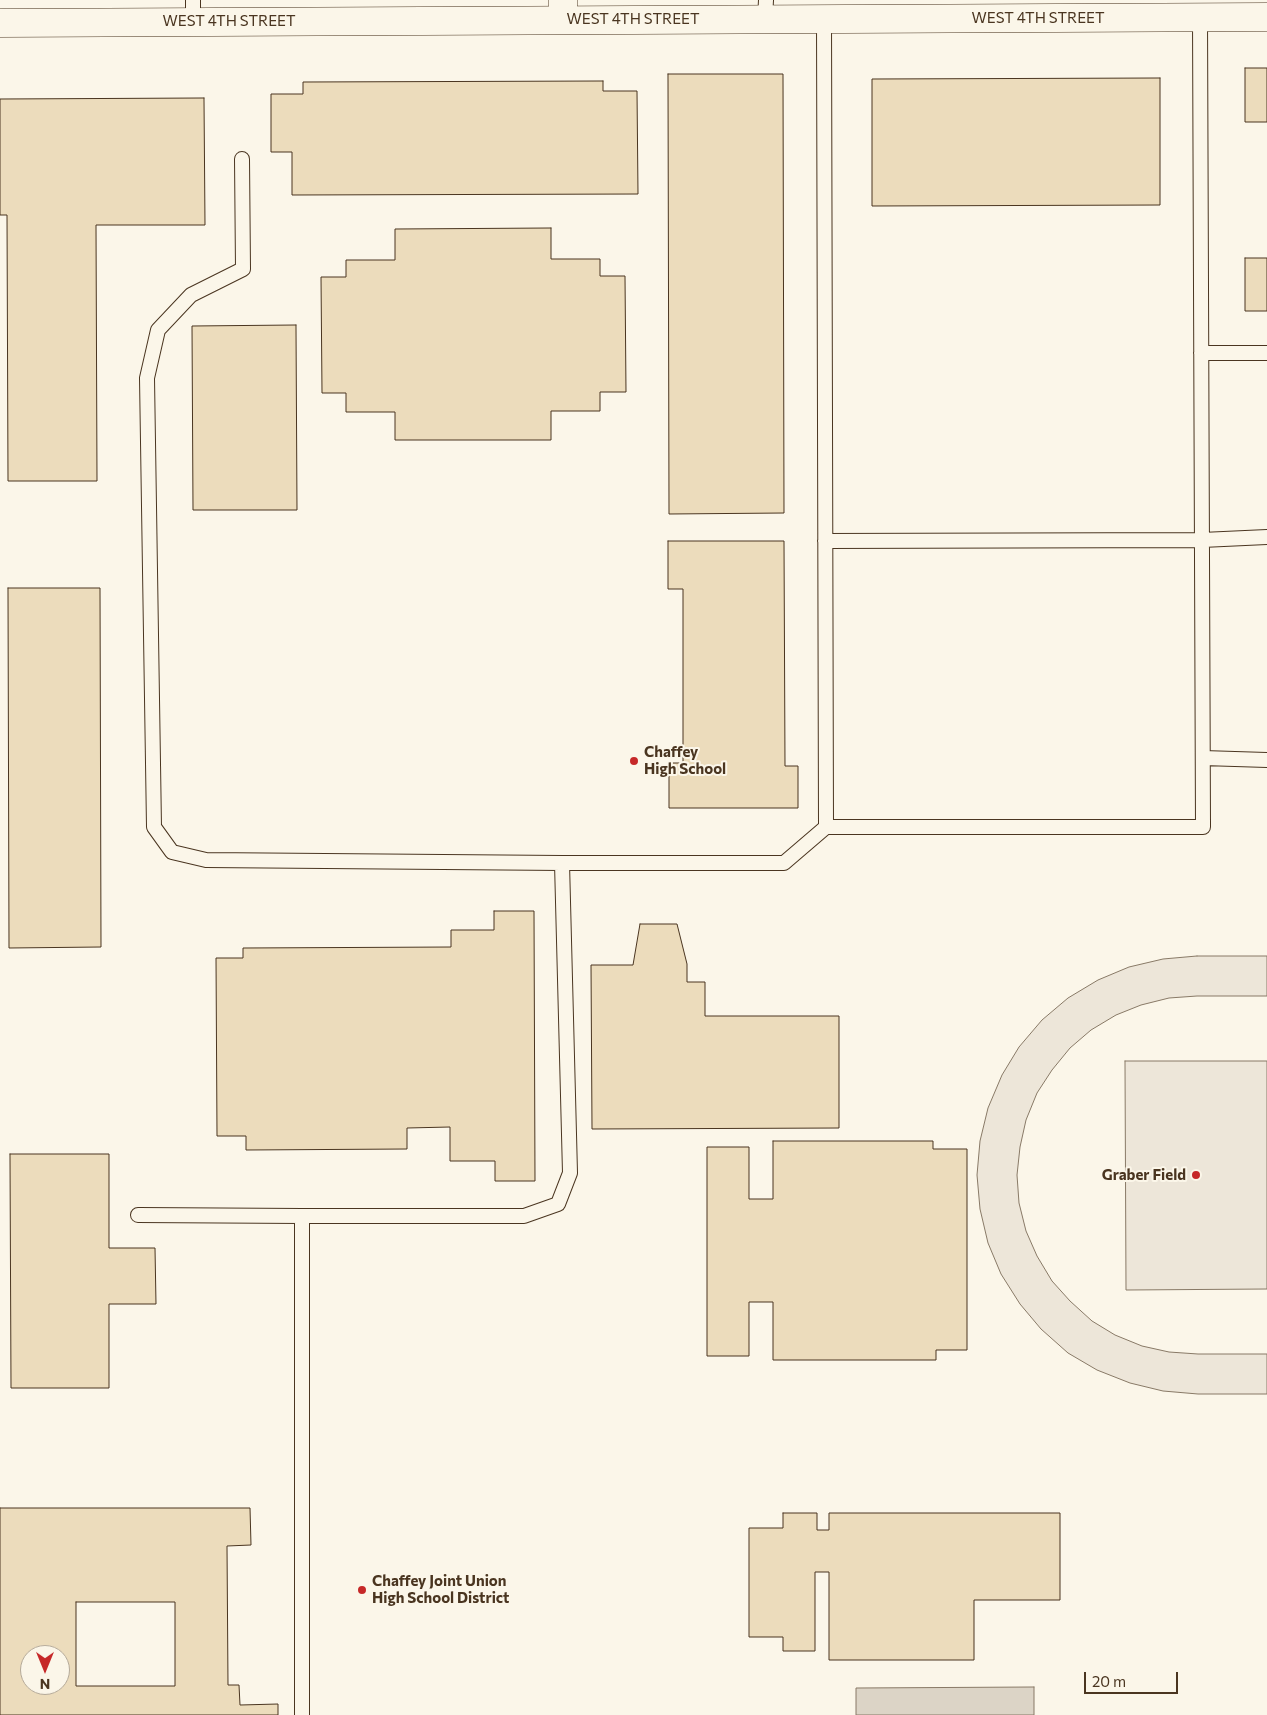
<!DOCTYPE html>
<style>
body{margin:0}
#map{position:relative;width:1267px;height:1715px;overflow:hidden;background:#fbf6e9;font-family:Commissioner,sans-serif}
canvas{display:block}
.north{position:absolute;left:20px;top:1645px;width:50px;height:50px;box-sizing:border-box;background:#fbf6e9;border:1px solid #b4a999;border-radius:50%;rotate:180deg;font-size:14px;font-weight:700;line-height:20px;text-align:center;color:#4a3520}
.north::after{content:'';display:block;margin:auto;width:18px;height:22px;background:#c62828;clip-path:polygon(50% 0,100% 100%,50% 72%,0 100%)}
.scale{position:absolute;left:1084px;top:1672px;width:94px;height:22px;box-sizing:border-box;border:2px solid #4a3520;border-top:0;padding-left:6px;font-size:15px;line-height:18px;white-space:nowrap;color:#4a3520;-webkit-text-stroke:4px #fbf6e9;paint-order:stroke}
</style>
<div id="map">
<canvas width="1267" height="1715"></canvas>
<div class="north">N</div>
<div class="scale">20 m</div>
</div>
<script>
const ctx = document.querySelector('canvas').getContext('2d');
ctx.lineJoin = 'round';
function paint(path, color) { ctx.fillStyle = color; ctx.fill(path, 'evenodd'); }
const toPath = rows => new Path2D(rows.map(r => 'M' + r).join(''));
function stroke(path, color, width, dash) { ctx.strokeStyle = color; ctx.lineWidth = width; ctx.lineCap = dash ? 'butt' : 'round'; ctx.setLineDash(dash || []); ctx.stroke(path); }
function label(font, color, halo, rows, align = 'center') {
  ctx.font = font + ' Commissioner,sans-serif'; ctx.lineWidth = 4; ctx.setLineDash([]); ctx.textBaseline = 'middle'; ctx.strokeStyle = halo; ctx.fillStyle = color; for (const [text, x, y, turn = 0] of rows) {
    ctx.save(); ctx.translate(x, y); ctx.rotate((+turn || 0) * Math.PI / 180); ctx.textAlign = isNaN(turn) ? turn : align; if (halo) ctx.strokeText(text, 0, 0); ctx.fillText(text, 0, 0); ctx.restore();
  }
}
const green = toPath([
 [1197,956,1267,956,1267,996,1197,996,1169,998,1141,1005,1116,1015,1091,1030,1070,1048,1052,1070,1037,1093,1026,1120,1020,1147,1017,1175,1019,1203,1026,1231,1037,1256,1052,1281,1070,1301,1092,1321,1115,1335,1142,1346,1169,1352,1198,1354,1267,1354,1267,1394,1198,1394,1163,1391,1130,1383,1097,1370,1068,1353,1041,1329,1020,1304,1001,1274,988,1243,980,1209,977,1175,980,1141,988,1108,1002,1075,1019,1047,1042,1020,1068,998,1098,980,1129,967,1163,959,1197,956],
 [1125,1061,1267,1061,1267,1289,1126,1290,1125,1061]
]);
paint(green, '#ede6d9');
stroke(green, '#887966', 1);
const water = toPath([
 [1034,1687,1034,1715,856,1715,856,1688,1034,1687]
]);
paint(water, '#dcd4c6');
stroke(water, '#887966', 1);
const building = toPath([
 [1245,68,1267,68,1267,122,1245,122,1245,68],
 [668,74,783,74,784,513,669,514,668,74],
 [1160,78,1160,205,872,206,872,79,1160,78],
 [603,81,603,91,637,91,638,194,292,195,292,152,271,152,271,94,303,94,303,82,603,81],
 [204,98,205,225,96,225,97,481,8,481,7,215,0,215,0,99,204,98],
 [551,228,551,259,600,259,600,276,625,276,626,392,600,392,600,411,551,411,551,440,395,440,395,412,346,412,346,393,322,393,321,277,346,277,346,260,395,260,395,229,551,228],
 [1245,258,1267,258,1267,311,1245,311,1245,258],
 [296,325,297,510,193,510,192,326,296,325],
 [668,541,784,541,785,766,798,766,798,808,669,808,669,763,683,763,683,589,668,589,668,541],
 [8,588,100,588,101,947,9,948,8,588],
 [494,911,534,911,535,1181,495,1181,495,1161,450,1161,450,1127,407,1128,407,1149,246,1150,246,1136,217,1136,216,958,243,958,243,948,451,947,451,930,494,930,494,911],
 [640,924,677,924,687,964,687,982,705,982,705,1016,839,1016,839,1128,592,1129,591,965,633,965,640,924],
 [773,1141,933,1141,933,1149,967,1149,967,1350,936,1350,936,1360,773,1360,773,1302,749,1302,749,1356,707,1356,707,1147,749,1147,749,1199,773,1199,773,1141],
 [10,1154,109,1154,109,1248,155,1248,156,1304,109,1304,109,1388,11,1388,10,1154],
 [0,1508,250,1508,251,1545,227,1546,228,1685,239,1685,240,1705,278,1704,278,1715,0,1715,0,1508],
 [76,1602,175,1602,175,1686,76,1686,76,1602],
 [30,1655,60,1655,60,1685,30,1685,30,1655],
 [783,1513,817,1513,817,1530,829,1530,829,1513,1060,1513,1060,1600,974,1600,974,1660,829,1660,829,1572,815,1572,815,1651,783,1651,783,1637,749,1637,749,1528,783,1528,783,1513]
]);
paint(building, '#ecdcbc');
stroke(building, '#4a3520', 1);
const service = toPath([
 [193,0,193,21],
 [765,19,766,0],
 [824,19,826,827,1203,827,1200,18],
 [242,159,243,269,191,295,158,330,147,378,154,827,172,852,206,860,562,863,570,1173,558,1204,524,1216,302,1216,302,1715],
 [1201,353,1267,353],
 [825,541,1202,540,1267,537],
 [1203,758,1267,760],
 [562,863,784,863,826,827],
 [138,1215,302,1216]
]);
const minor = toPath([
 [563,0,563,19]
]);
const secondary = toPath([
 [0,23,1267,17]
]);
stroke(service, '#4a3520', 16);
stroke(minor, '#4a3520', 29);
stroke(secondary, '#4a3520', 29);
stroke(service, '#fbf6e9', 14);
stroke(minor, '#fbf6e9', 28);
stroke(secondary, '#fbf6e9', 28);
for (const [x, y, r, color] of [
 [634,761,5,"#c62828"],
 [1196,1175,5,"#c62828"],
 [362,1590,5,"#c62828"]
]) { const dot = new Path2D(); dot.arc(x, y, r, 0, 2 * Math.PI); ctx.fillStyle = color; ctx.fill(dot); stroke(dot, '#fbf6e9', 2); }
label('15px', '#4a3520', '#fbf6e9', [
 ["WEST 4TH STREET",1038,18],
 ["WEST 4TH STREET",633,19],
 ["WEST 4TH STREET",229,21]
]);
label('bold 15px', '#4a3520', '#fbf6e9', [
 ["Chaffey",644,752],
 ["High School",644,769],
 ["Graber Field",1186,1175,"right"],
 ["Chaffey Joint Union",372,1581],
 ["High School District",372,1598]
], 'left');
</script>
